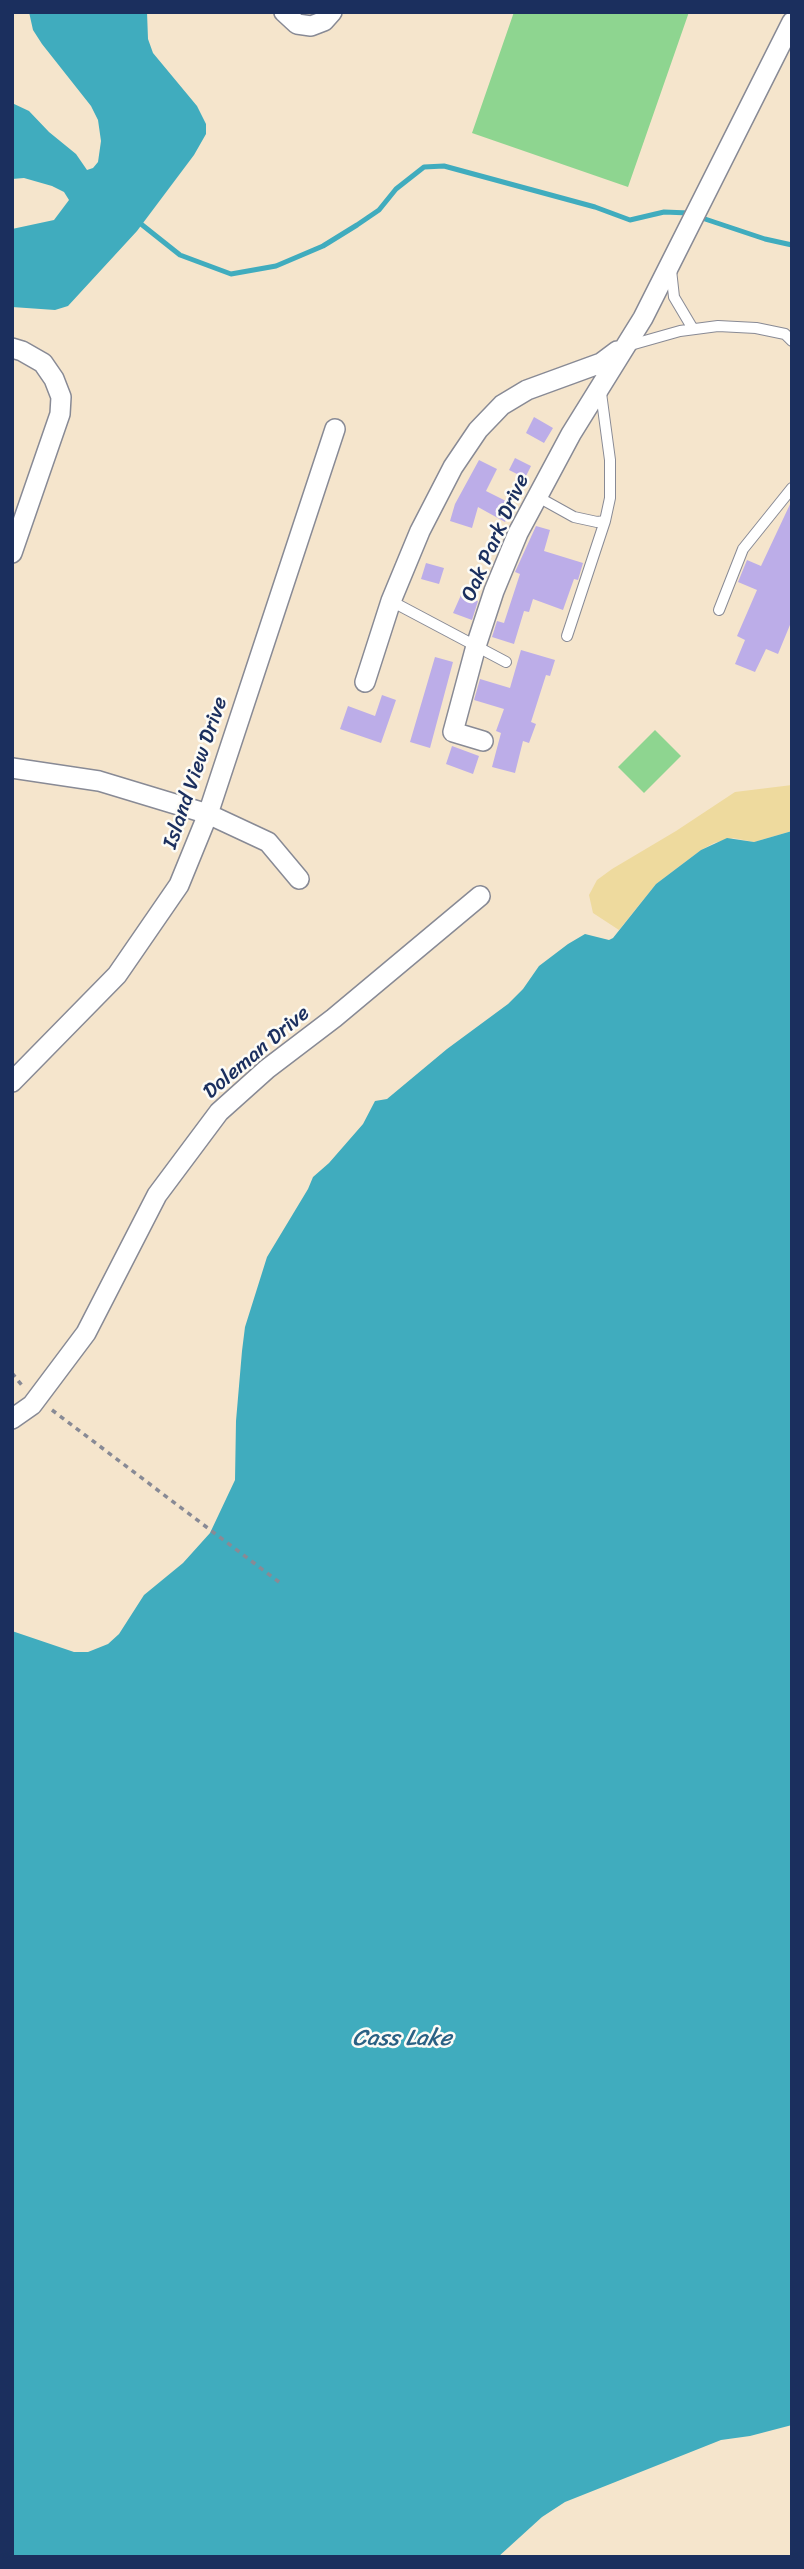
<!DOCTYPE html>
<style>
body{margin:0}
#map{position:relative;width:804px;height:2569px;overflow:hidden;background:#f5e5cc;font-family:Sriracha,sans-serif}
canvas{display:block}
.frame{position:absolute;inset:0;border:14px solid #1b2f5e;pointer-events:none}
</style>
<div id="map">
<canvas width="804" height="2569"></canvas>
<div class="frame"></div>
</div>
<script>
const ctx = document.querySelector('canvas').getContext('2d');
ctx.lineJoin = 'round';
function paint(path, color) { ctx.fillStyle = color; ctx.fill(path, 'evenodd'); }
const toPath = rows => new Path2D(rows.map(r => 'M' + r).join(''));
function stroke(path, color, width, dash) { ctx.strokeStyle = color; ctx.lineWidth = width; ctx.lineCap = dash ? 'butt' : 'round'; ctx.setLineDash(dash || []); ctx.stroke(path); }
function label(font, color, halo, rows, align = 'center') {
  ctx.font = font + ' Sriracha,sans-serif'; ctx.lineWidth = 5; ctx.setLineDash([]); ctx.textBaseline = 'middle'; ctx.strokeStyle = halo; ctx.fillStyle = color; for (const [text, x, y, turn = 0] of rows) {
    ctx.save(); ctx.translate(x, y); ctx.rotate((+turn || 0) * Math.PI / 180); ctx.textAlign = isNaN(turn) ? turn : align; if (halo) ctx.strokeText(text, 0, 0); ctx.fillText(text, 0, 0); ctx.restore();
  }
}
paint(toPath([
 [514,12,689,12,628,187,472,133],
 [655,730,681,756,644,793,618,767]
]), '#8ed590');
paint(toPath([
 [792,785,792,831,754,842,733,838,714,843,701,850,656,884,619,930,593,913,589,895,597,880,612,869,676,831,735,792]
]), '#eeda9e');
paint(toPath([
 [29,12,147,12,148,39,153,53,197,106,206,124,206,134,194,155,137,231,68,306,55,310,12,307,12,229,54,220,69,200,64,192,52,186,24,178,12,179,12,103,29,111,49,132,76,154,87,170,93,168,98,162,101,141,98,120,91,106,42,44,33,30],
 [792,831,792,2425,750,2436,721,2440,565,2502,542,2517,498,2557,12,2557,12,1631,74,1652,88,1652,108,1644,119,1634,144,1595,183,1563,210,1533,235,1480,236,1421,242,1351,245,1327,267,1257,308,1189,313,1177,329,1163,363,1124,375,1101,387,1099,447,1049,508,1004,523,989,539,966,568,944,585,934,609,940,613,938,656,884,701,850,727,838,754,842]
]), '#40acbe');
stroke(toPath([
 [699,217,765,239,792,245],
 [141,224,180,255,231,274,276,266,323,246,357,225,379,210,396,189,424,167,444,166,595,207,630,220,664,212,689,213]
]), '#40acbe', 5);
paint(toPath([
 [534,417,553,428,544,443,526,433],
 [515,458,531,466,525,478,509,470],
 [479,460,497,469,486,491,514,505,505,522,478,507,472,528,450,521,455,504],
 [792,500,792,620,778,654,766,649,755,672,735,664,745,640,737,636,757,590,738,582,747,560,761,566],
 [536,526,550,530,544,551,583,563,578,580,574,579,563,610,533,599,529,612,524,611,514,644,492,637,497,621,504,623,520,574,515,572],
 [426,563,444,568,439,584,421,579],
 [461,595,478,601,472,620,453,613],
 [521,650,555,660,550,676,546,675,531,722,536,724,529,743,523,741,515,773,492,767,501,733,496,731,504,709,474,700,480,679,510,688],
 [435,657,453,662,430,748,410,742],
 [382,695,396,700,381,743,340,729,348,706,375,716],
 [452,746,479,756,473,774,446,764]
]), '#bcade8');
const lane = toPath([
 [671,270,674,297,693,329],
 [627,346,680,331,718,326,756,328,785,334,792,341],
 [538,497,574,517,597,522,605,521,610,498,610,460,601,393],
 [391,601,506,662],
 [719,610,743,549,792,488],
 [567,636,605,521]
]);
const street = toPath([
 [284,12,297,24,311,26,324,21,332,12],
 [12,348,22,351,43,363,54,379,61,397,60,414,12,553],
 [365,682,391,601,420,531,453,467,478,430,502,405,527,390,601,363,617,351],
 [483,741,453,732,476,646,494,591,518,533,571,434,643,318,792,22],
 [12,768,99,781,208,814,268,842,299,879],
 [12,1082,117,975,179,885,208,814,335,429],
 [12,1419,32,1405,86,1333,157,1195,219,1112,267,1069,334,1018,480,896]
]);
stroke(lane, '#888a95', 12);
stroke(street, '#888a95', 22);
stroke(toPath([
 [12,1373,24,1388],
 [52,1410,279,1582]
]), '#888a95', 3.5, [5, 5]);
stroke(lane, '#fff', 10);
stroke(street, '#fff', 19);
label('21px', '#1b2f5e', '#fdfcf7', [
 ["Oak Park Drive",496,538,-66],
 ["Island View Drive",196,773,-71],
 ["Doleman Drive",257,1053,-40]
]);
label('italic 23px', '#2a6184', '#fdfcf7', [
 ["Cass Lake",402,2039]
]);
</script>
